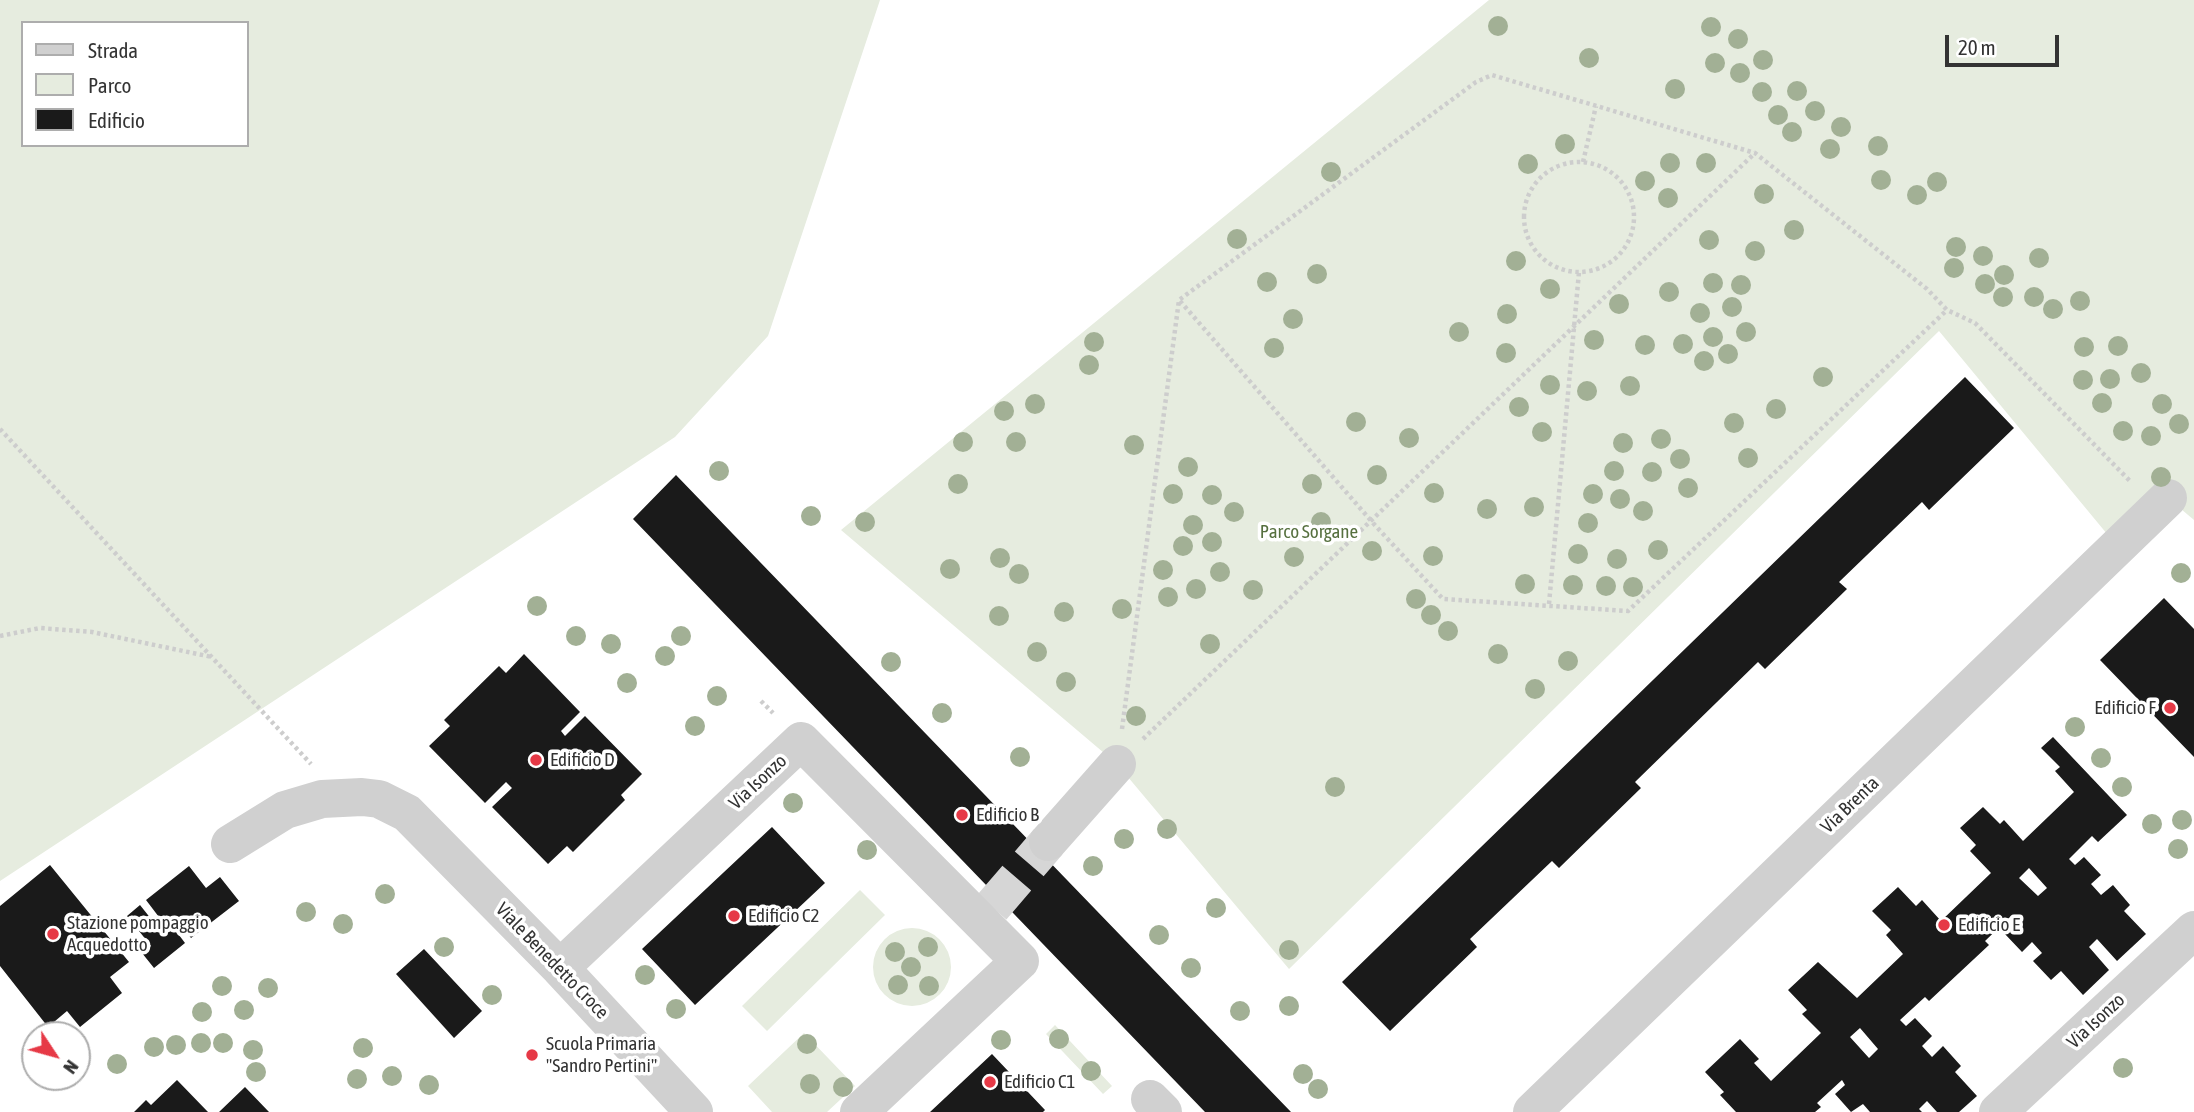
<!DOCTYPE html>
<style>
body{margin:0}
#map{position:relative;width:2194px;height:1112px;overflow:hidden;background:#fff;font-family:"Asap Condensed",sans-serif}
canvas{display:block}
.legend{position:absolute;left:21px;top:21px;width:228px;height:126px;box-sizing:border-box;background:#fff;border:2px solid #adadad;margin:0;padding:9px 12px;list-style:none;font-size:21px;color:#333}
.legend li{display:flex;align-items:center;gap:14px;height:35px}
.legend b{width:35px;border:2px solid #adadad}
.north{position:absolute;left:21px;top:1021px;width:70px;height:70px;box-sizing:border-box;background:#fff;border:2px solid #adadad;border-radius:50%;rotate:126deg;font-size:19px;font-weight:700;line-height:28px;text-align:center;color:#333}
.north::after{content:'';display:block;margin:auto;width:24px;height:32px;background:#e63946;clip-path:polygon(50% 0,100% 100%,50% 72%,0 100%)}
.scale{position:absolute;left:1945px;top:35px;width:114px;height:32px;box-sizing:border-box;border:4px solid #333;border-top:0;padding-left:9px;font-size:21px;line-height:24px;white-space:nowrap;color:#333;-webkit-text-stroke:5px #fff;paint-order:stroke}
</style>
<div id="map">
<canvas width="2194" height="1112"></canvas>
<ul class="legend">
<li><b style="height:9px;background:#d0d0d0"></b>Strada</li>
<li><b style="height:19px;background:#e6ecdf"></b>Parco</li>
<li><b style="height:19px;background:#1a1a1a"></b>Edificio</li>
</ul>
<div class="north">N</div>
<div class="scale">20 m</div>
</div>
<script>
const ctx = document.querySelector('canvas').getContext('2d');
ctx.lineJoin = 'round';
function paint(path, color) { ctx.fillStyle = color; ctx.fill(path, 'evenodd'); }
const toPath = rows => new Path2D(rows.map(r => 'M' + r).join(''));
function stroke(path, color, width, dash) { ctx.strokeStyle = color; ctx.lineWidth = width; ctx.lineCap = dash ? 'butt' : 'round'; ctx.setLineDash(dash || []); ctx.stroke(path); }
function label(font, color, halo, rows, align = 'center') {
  ctx.font = font + ' "Asap Condensed",sans-serif'; ctx.lineWidth = 7; ctx.setLineDash([]); ctx.textBaseline = 'middle'; ctx.strokeStyle = halo; ctx.fillStyle = color; for (const [text, x, y, turn = 0] of rows) {
    ctx.save(); ctx.translate(x, y); ctx.rotate((+turn || 0) * Math.PI / 180); ctx.textAlign = isNaN(turn) ? turn : align; if (halo) ctx.strokeText(text, 0, 0); ctx.fillText(text, 0, 0); ctx.restore();
  }
}
paint(toPath([
 [0,0,880,0,768,336,675,437,0,881],
 [23,23,247,23,247,145,23,145],
 [1489,0,2194,0,2194,520,2168,498,2117,546,1939,331,1289,969,1117,764,841,530],
 [860,890,885,915,767,1031,742,1006],
 '873 967a39 39 0 1 1 78 0a39 39 0 1 1-78 0Z',
 [1055,1025,1112,1086,1103,1094,1046,1034],
 [804,1033,855,1086,827,1112,772,1112,748,1086]
]), '#e6ecdf');
paint(toPath([
 [1965,377,2014,428,1929,510,1922,502,1839,582,1847,589,1765,669,1758,662,1635,782,1641,788,1559,868,1552,861,1470,939,1477,947,1390,1031,1342,982],
 [676,475,1291,1112,1205,1112,633,519],
 [2164,598,2194,629,2194,757,2100,660],
 [524,654,580,712,561,731,565,736,585,716,642,774,621,795,625,800,573,852,567,846,548,864,492,807,512,788,506,782,485,803,429,746,450,726,444,720,499,666,506,673],
 [2053,737,2127,815,2098,842,2092,836,2069,859,2075,865,2084,857,2101,875,2091,884,2101,895,2113,885,2130,905,2124,911,2146,934,2117,961,2097,939,2089,947,2109,970,2083,995,2061,971,2051,980,2033,961,2042,953,2032,942,2022,952,2004,933,2014,923,2011,916,1985,941,1989,945,1929,1001,1925,997,1900,1020,1906,1026,1915,1018,1932,1036,1922,1046,1932,1057,1943,1046,1961,1066,1955,1072,1977,1096,1959,1112,1937,1112,1927,1101,1919,1109,1922,1112,1870,1112,1863,1104,1851,1112,1835,1094,1845,1085,1842,1080,1817,1103,1821,1107,1815,1112,1736,1112,1720,1095,1724,1092,1705,1072,1740,1039,1759,1059,1754,1063,1771,1081,1821,1033,1802,1014,1807,1010,1788,990,1818,962,1857,998,1903,954,1886,935,1891,930,1872,911,1898,887,1916,906,1922,900,1941,921,1991,873,1970,851,1976,845,1960,828,1983,807,2000,824,2004,820,2023,841,2074,792,2055,771,2060,767,2041,748],
 [2029,868,2047,888,2038,896,2019,878],
 [1860,1028,1878,1049,1869,1058,1850,1037],
 [772,827,825,883,695,1005,642,949],
 [50,865,129,962,110,977,122,993,80,1027,67,1011,48,1027,0,966,0,906],
 [189,866,206,888,220,877,239,901,191,938,175,917,165,925,146,900],
 [140,905,163,934,173,927,185,943,154,968,142,953,151,946,127,916],
 [424,949,482,1011,454,1038,396,974],
 [992,1054,1045,1110,1043,1112,930,1112],
 [177,1080,208,1112,134,1112,146,1100,151,1105],
 [245,1087,269,1112,219,1112]
]), '#1a1a1a');
stroke(toPath([
 [992,907,1048,842]
]), '#d6d6d6', 38, [38, 19]);
stroke(toPath([
 [1583,162,1596,106],
 '1524 217a55 55 0 1 1 110 0a55 55 0 1 1-110 0Z',
 [1180,301,1373,523,1443,599,1628,611,1947,310],
 [0,429,311,764],
 [1549,604,1579,272],
 [0,636,40,628,92,632,212,657],
 [761,701,773,713],
 [1122,729,1179,300,1476,82,1492,75,1755,153,1927,289,1947,310,1975,323,2131,482],
 [1143,739,1755,153]
]), '#cdcdcd', 4.5, [3.5, 3.5]);
stroke(toPath([
 [1048,842,1117,764],
 [230,844,285,810,322,799,362,797,379,799,407,813,560,968,694,1112],
 [560,968,801,741,1020,961,859,1112],
 [1150,1099,1163,1112],
 [1532,1112,2168,498],
 [1998,1112,2194,930]
]), '#d0d0d0', 38);
ctx.fillStyle = '#a2b095';
for (const [x, y] of [
 [1498,26],
 [1711,27],
 [1738,39],
 [1589,58],
 [1763,60],
 [1715,63],
 [1740,73],
 [1675,89],
 [1797,91],
 [1762,92],
 [1815,111],
 [1778,115],
 [1841,127],
 [1792,132],
 [1565,144],
 [1878,146],
 [1830,149],
 [1670,163],
 [1706,163],
 [1528,164],
 [1331,172],
 [1881,180],
 [1645,181],
 [1937,182],
 [1764,194],
 [1917,195],
 [1668,198],
 [1794,230],
 [1237,239],
 [1709,240],
 [1956,247],
 [1755,251],
 [1983,256],
 [2039,258],
 [1516,261],
 [1954,268],
 [1317,274],
 [2004,275],
 [1267,282],
 [1713,283],
 [1985,284],
 [1741,285],
 [1550,289],
 [1669,292],
 [2003,297],
 [2034,297],
 [2080,301],
 [1619,304],
 [1732,307],
 [2053,309],
 [1700,313],
 [1507,314],
 [1293,319],
 [1459,332],
 [1746,332],
 [1713,337],
 [1594,340],
 [1094,342],
 [1683,344],
 [1645,345],
 [2118,346],
 [2084,347],
 [1274,348],
 [1506,353],
 [1728,354],
 [1704,361],
 [1089,365],
 [2141,373],
 [1823,377],
 [2110,379],
 [2083,380],
 [1550,385],
 [1630,386],
 [1587,391],
 [2102,403],
 [1035,404],
 [2162,404],
 [1519,407],
 [1776,409],
 [1004,411],
 [1356,422],
 [1734,423],
 [2179,424],
 [2123,431],
 [1542,432],
 [2151,436],
 [1409,438],
 [1661,439],
 [963,442],
 [1016,442],
 [1623,443],
 [1134,445],
 [1748,458],
 [1680,459],
 [1188,467],
 [719,471],
 [1614,471],
 [1652,472],
 [1377,475],
 [2161,477],
 [958,484],
 [1312,484],
 [1688,488],
 [1434,493],
 [1173,494],
 [1593,494],
 [1212,495],
 [1620,499],
 [1534,507],
 [1487,509],
 [1643,511],
 [1234,512],
 [811,516],
 [865,522],
 [1321,522],
 [1588,523],
 [1193,525],
 [1212,542],
 [1183,546],
 [1658,550],
 [1372,551],
 [1578,554],
 [1433,556],
 [1294,557],
 [1000,558],
 [1617,559],
 [950,569],
 [1163,570],
 [1220,572],
 [2181,573],
 [1019,574],
 [1525,584],
 [1573,585],
 [1606,586],
 [1633,587],
 [1196,589],
 [1253,590],
 [1168,597],
 [1416,599],
 [537,606],
 [1122,609],
 [1064,612],
 [1431,615],
 [999,616],
 [1448,631],
 [576,636],
 [681,636],
 [611,644],
 [1210,644],
 [1037,652],
 [1498,654],
 [665,656],
 [1568,661],
 [891,662],
 [1066,682],
 [627,683],
 [1535,689],
 [717,696],
 [942,713],
 [1136,716],
 [695,726],
 [2075,727],
 [1020,757],
 [2101,758],
 [1335,787],
 [2122,787],
 [793,803],
 [2182,820],
 [2152,824],
 [1167,829],
 [1124,839],
 [2178,849],
 [867,850],
 [1093,866],
 [385,894],
 [1216,908],
 [306,912],
 [343,924],
 [1159,935],
 [444,947],
 [928,947],
 [1289,950],
 [895,952],
 [911,967],
 [1191,968],
 [645,975],
 [898,985],
 [222,986],
 [929,986],
 [268,988],
 [492,995],
 [1289,1006],
 [676,1009],
 [244,1010],
 [1240,1011],
 [202,1012],
 [1059,1039],
 [1001,1040],
 [201,1043],
 [223,1043],
 [807,1044],
 [176,1045],
 [154,1047],
 [363,1048],
 [253,1050],
 [117,1064],
 [2123,1068],
 [1091,1071],
 [256,1072],
 [1303,1074],
 [392,1076],
 [357,1079],
 [810,1084],
 [429,1085],
 [843,1087],
 [1318,1089]
]) { ctx.beginPath(); ctx.arc(x, y, 10, 0, 2 * Math.PI); ctx.fill(); }
for (const [x, y, r, color] of [
 [2170,708,7,"#e63946"],
 [536,760,7,"#e63946"],
 [962,815,7,"#e63946"],
 [734,916,7,"#e63946"],
 [1944,925,7,"#e63946"],
 [53,934,7,"#e63946"],
 [532,1055,7,"#e63946"],
 [990,1082,7,"#e63946"]
]) { const dot = new Path2D(); dot.arc(x, y, r, 0, 2 * Math.PI); ctx.fillStyle = color; ctx.fill(dot); stroke(dot, '#fff', 2.5); }
label('19px', '#56703f', '#fff', [
 ["Parco Sorgane",1309,532]
]);
label('19px', '#333', '#fff', [
 ["Edificio F",2156,708,"right"],
 ["Edificio D",550,760],
 ["Edificio B",976,815],
 ["Edificio C2",748,916],
 ["Stazione pompaggio",67,923],
 ["Acquedotto",67,945],
 ["Edificio E",1958,925],
 ["Scuola Primaria",546,1044],
 ["\"Sandro Pertini\"",546,1066],
 ["Edificio C1",1004,1082]
], 'left');
label('19px', '#333', '#fff', [
 ["Via Isonzo",758,782,-43],
 ["Via Brenta",1850,805,-44],
 ["Viale Benedetto Croce",552,961,46],
 ["Via Isonzo",2096,1021,-43]
]);
</script>
